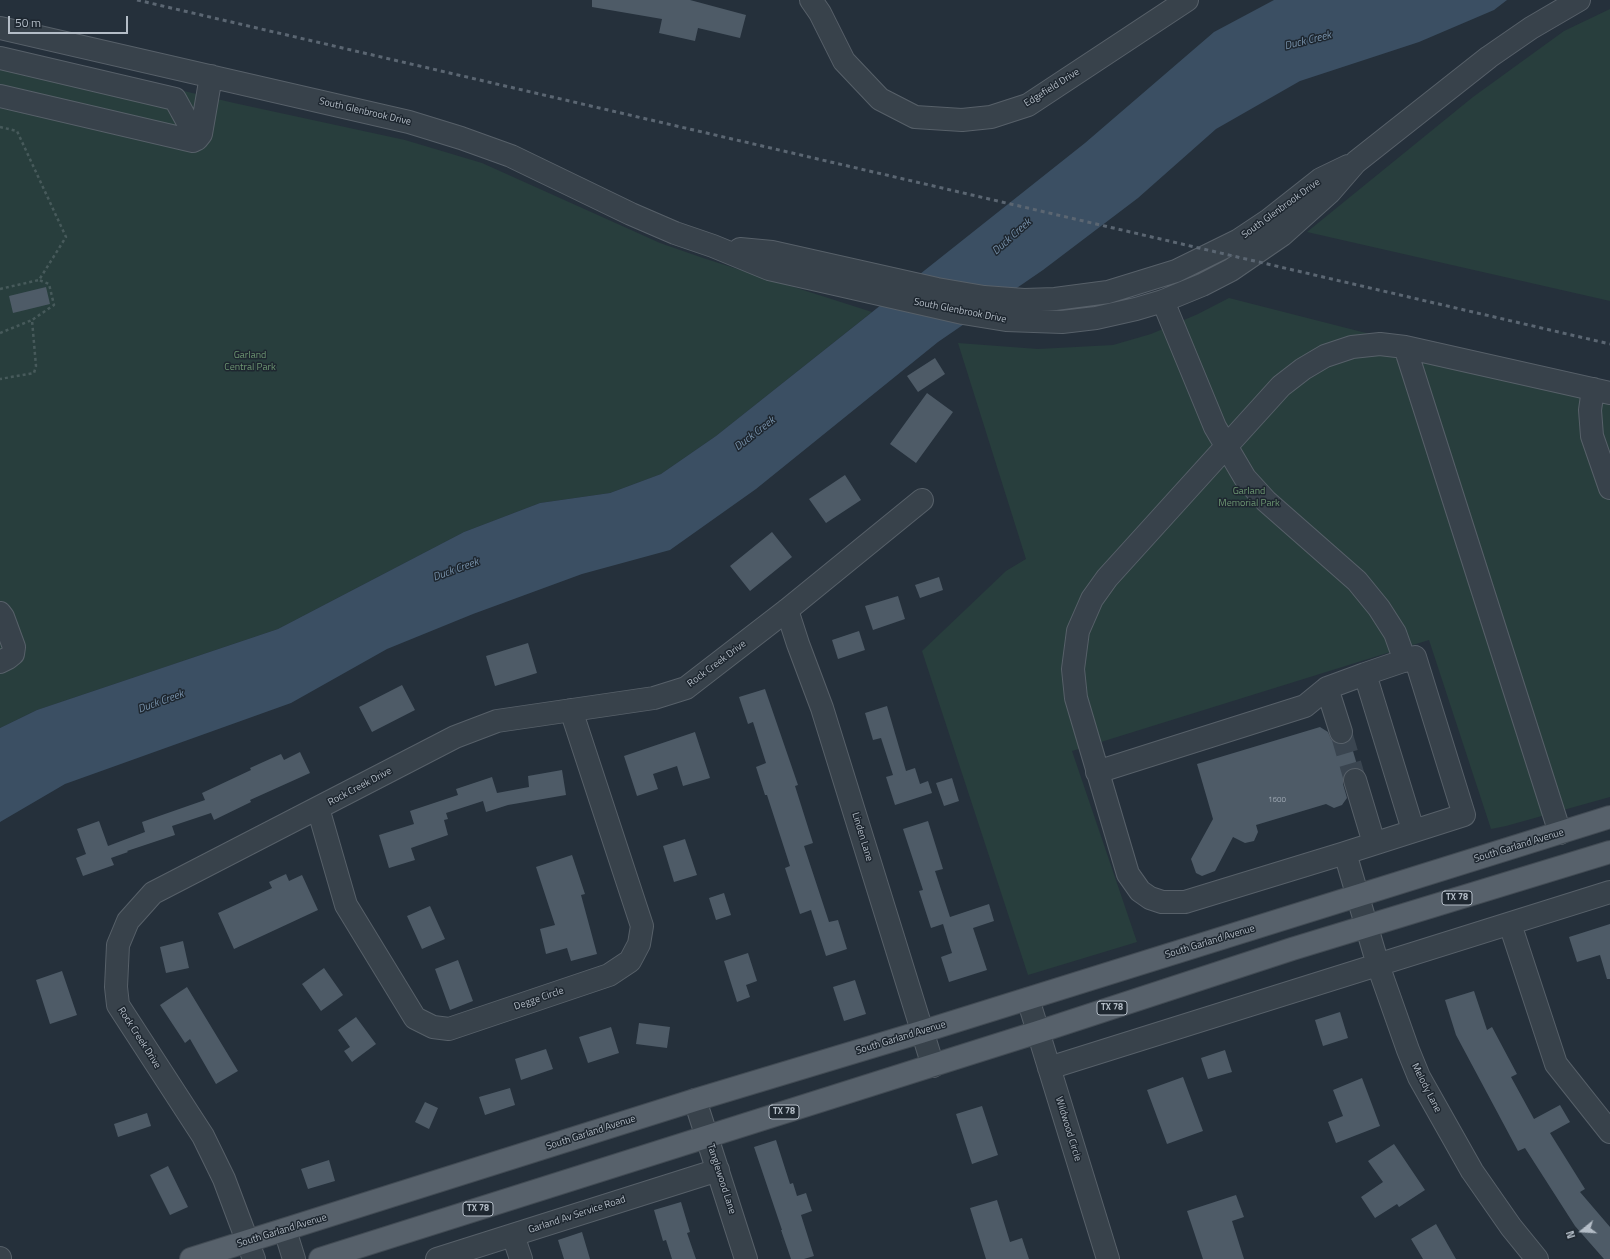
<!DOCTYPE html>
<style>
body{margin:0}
#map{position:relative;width:1610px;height:1259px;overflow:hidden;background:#25303b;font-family:"Titillium Web",sans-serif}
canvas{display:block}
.north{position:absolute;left:1562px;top:1211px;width:40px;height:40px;-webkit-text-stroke:3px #1e2730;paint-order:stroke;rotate:252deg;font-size:11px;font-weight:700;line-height:16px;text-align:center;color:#b4bdc7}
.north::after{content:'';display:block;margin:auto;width:14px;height:18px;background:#b4bdc7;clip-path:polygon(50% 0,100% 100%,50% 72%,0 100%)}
.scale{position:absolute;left:8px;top:16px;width:120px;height:18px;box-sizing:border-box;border:2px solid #b4bdc7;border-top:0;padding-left:5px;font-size:12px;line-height:14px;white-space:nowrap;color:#b4bdc7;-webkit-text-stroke:3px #1e2730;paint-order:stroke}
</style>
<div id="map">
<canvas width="1610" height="1259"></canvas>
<div class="north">N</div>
<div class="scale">50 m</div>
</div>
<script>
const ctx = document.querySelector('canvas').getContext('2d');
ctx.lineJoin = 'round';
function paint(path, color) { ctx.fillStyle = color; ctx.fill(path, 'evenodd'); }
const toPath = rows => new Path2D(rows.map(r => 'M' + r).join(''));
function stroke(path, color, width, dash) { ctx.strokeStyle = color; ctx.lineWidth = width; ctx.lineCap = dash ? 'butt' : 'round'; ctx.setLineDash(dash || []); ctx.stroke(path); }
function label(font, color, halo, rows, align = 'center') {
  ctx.font = font + ' "Titillium Web",sans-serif'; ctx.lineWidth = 3; ctx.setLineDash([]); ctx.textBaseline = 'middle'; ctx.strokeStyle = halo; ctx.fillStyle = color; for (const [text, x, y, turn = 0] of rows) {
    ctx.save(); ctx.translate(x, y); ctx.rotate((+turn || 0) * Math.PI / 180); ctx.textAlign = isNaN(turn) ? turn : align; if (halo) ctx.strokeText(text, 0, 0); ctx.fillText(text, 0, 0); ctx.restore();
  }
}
paint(toPath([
 [1610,9,1610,301,1307,232,1473,97,1564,31],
 [0,47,234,103,405,140,482,163,660,243,703,258,872,312,716,436,661,474,610,493,540,503,464,532,278,629,37,710,0,728],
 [1229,298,1370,334,1610,387,1610,797,1506,826,1491,829,1429,640,1072,751,1137,942,1028,975,922,651,1006,571,1026,559,958,343,1038,349,1113,345,1151,334,1198,314]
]), '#283e3d');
paint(toPath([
 [1274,0,1507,0,1494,10,1419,42,1300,81,1216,129,1138,198,1043,270,938,342,756,489,670,550,582,574,473,614,387,649,291,703,65,784,0,822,0,728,37,710,278,629,464,532,540,503,610,493,661,474,716,436,1085,143,1214,32]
]), '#3b4f63');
paint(toPath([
 [592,0,690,0,746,15,740,38,698,28,695,41,659,33,662,19,592,7],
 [46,287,50,304,13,313,9,296],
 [935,358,945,374,918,392,907,376],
 [927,393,953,412,916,463,890,444],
 [845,475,861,500,826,523,809,499],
 [772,532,792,557,750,591,730,566],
 [939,577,943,590,920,598,915,585],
 [898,596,905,619,873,630,865,606],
 [859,631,865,650,838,659,832,640],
 [528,643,537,673,495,686,486,656],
 [402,685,415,710,372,732,359,707],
 [765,689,798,785,795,786,813,843,804,846,829,922,838,920,847,949,826,956,811,910,800,914,785,868,790,866,767,795,765,795,756,767,766,763,753,722,748,724,739,697],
 [887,706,906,771,915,768,920,784,928,781,932,793,895,805,886,777,893,775,881,738,873,740,865,713],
 [1320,727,1328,732,1331,739,1338,744,1344,744,1350,741,1358,768,1351,768,1346,771,1343,777,1343,784,1347,798,1342,805,1334,808,1326,804,1256,825,1258,832,1254,841,1245,843,1233,837,1215,871,1202,876,1196,873,1191,859,1213,819,1197,764],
 [695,732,710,778,683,786,677,766,653,774,658,789,637,796,624,756],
 [300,752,310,773,250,800,251,802,214,820,211,813,172,826,175,835,127,851,128,852,111,858,114,865,83,876,76,858,86,854,77,829,99,821,108,846,145,832,142,822,205,800,202,793,251,770,250,768,281,754,284,760],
 [562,770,566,795,508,805,486,812,483,801,446,813,448,819,444,820,448,835,411,848,415,860,389,868,379,835,414,824,410,811,458,795,456,789,492,777,497,793,529,787,528,776],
 [952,778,959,801,944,806,936,783],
 [928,821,943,869,935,871,950,917,989,904,994,921,973,928,987,970,949,982,941,957,952,953,943,924,931,928,919,891,923,890,903,829],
 [685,839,697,875,674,882,663,846],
 [572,855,585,894,581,895,597,954,571,961,567,948,546,954,540,929,555,925,536,867],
 [286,874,289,881,302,875,318,910,234,949,218,913,272,888,269,882],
 [724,893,731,915,716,920,709,898],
 [430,906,445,939,422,949,407,916],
 [1610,924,1610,979,1607,979,1600,955,1577,962,1569,937],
 [183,941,189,968,166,973,160,947],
 [748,953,757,981,746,985,750,997,737,1002,724,961],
 [458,960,473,1001,450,1010,435,969],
 [324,968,343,995,321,1011,302,984],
 [62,971,77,1015,50,1024,36,980],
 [855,980,866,1014,844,1021,833,987],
 [187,987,238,1071,216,1084,190,1039,185,1043,160,1005],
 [1474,991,1487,1030,1492,1027,1517,1074,1511,1077,1534,1119,1560,1105,1570,1122,1550,1133,1585,1189,1580,1192,1610,1227,1610,1259,1604,1259,1575,1226,1525,1148,1518,1151,1456,1035,1445,1000],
 [1340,1012,1348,1038,1323,1046,1315,1020],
 [356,1017,376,1044,352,1062,344,1051,350,1047,338,1030],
 [639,1023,670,1027,667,1048,636,1044],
 [611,1027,619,1053,588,1063,579,1037],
 [546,1049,553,1069,521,1080,515,1059],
 [1225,1050,1232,1072,1208,1079,1201,1058],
 [1183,1077,1203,1131,1167,1144,1147,1090],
 [1362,1078,1380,1126,1336,1143,1328,1122,1343,1116,1333,1090],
 [510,1088,515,1105,485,1115,479,1097],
 [425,1102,438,1108,429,1129,415,1122],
 [982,1106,998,1155,972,1164,956,1114],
 [147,1113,151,1126,118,1137,114,1124],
 [776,1140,790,1184,793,1183,797,1196,806,1193,812,1211,801,1215,814,1256,804,1259,791,1259,781,1230,782,1230,754,1147],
 [1394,1144,1425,1190,1399,1207,1397,1204,1375,1218,1361,1197,1383,1182,1368,1161],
 [329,1160,335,1181,308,1189,301,1169],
 [168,1166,188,1207,170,1215,150,1175],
 [1236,1195,1244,1217,1232,1221,1244,1259,1203,1259,1187,1211],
 [997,1200,1010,1242,1022,1238,1029,1259,986,1259,970,1208],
 [681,1202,690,1232,687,1233,696,1259,672,1259,666,1240,663,1241,654,1210],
 [1436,1224,1456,1259,1423,1259,1411,1239],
 [582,1232,590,1259,564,1259,558,1240]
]), '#4e5b67');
stroke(toPath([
 [1341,732,1355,780]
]), '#3a4550', 22, [22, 11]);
const minor = toPath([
 [811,0,820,13,844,61,880,99,915,117,962,120,991,117,1028,105,1187,0],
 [0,28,409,122,461,138,511,156,631,214,675,233,713,246,769,269,963,313,1006,320,1062,322,1096,318,1136,309,1163,301,1202,285,1231,270,1282,235,1330,192,1356,162,1489,57,1531,28,1579,0],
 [0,58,175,99,197,139],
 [0,96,193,141,197,139,201,134,211,76],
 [740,249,772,252,937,289,984,297,1024,300,1055,299,1108,292,1176,271,1239,240,1269,220,1321,179,1348,166],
 [1163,301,1215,427,1245,478,1266,501,1357,581,1379,608,1395,633,1405,661],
 [1405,347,1560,833],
 [1593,389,1590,410,1592,436,1610,488],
 [787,610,798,644,822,708,933,1066],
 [0,613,3,617,14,647,13,654,8,658,0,662],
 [1341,732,1327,688,1365,674],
 [1097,772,1305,706,1327,688],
 [1355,780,1374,843],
 [318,808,346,905,415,1018,433,1027,449,1029,609,975,630,961,639,944,642,926,571,710],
 [1345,853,1464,815,1415,657,1365,674,1413,830],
 [1510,924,1556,1064,1610,1132],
 [1028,999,1108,1259],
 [1049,1068,1610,892],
 [695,1100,746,1259],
 [285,1230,294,1259],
 [513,1235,521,1259],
 [0,1258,0,1259],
 [254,1259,224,1179,203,1136,118,1005,116,987,118,945,128,921,153,893,455,737,497,721,654,698,686,688,787,610,922,500],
 [437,1259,718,1170],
 [1537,1259,1511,1227,1472,1171,1419,1077,1408,1050,1378,965,1345,853,1185,902,1162,902,1150,898,1140,891,1128,874,1076,698,1073,669,1078,631,1092,599,1107,578,1281,386,1303,369,1325,356,1352,347,1380,344,1405,347,1610,393]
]);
const major = toPath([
 [191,1259,695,1100,921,1032,1610,817],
 [320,1259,1038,1032,1292,949,1610,852]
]);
stroke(minor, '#576069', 24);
stroke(major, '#424b54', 24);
stroke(toPath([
 [0,127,17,131,66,237,39,280,49,284,54,305,32,320,36,366,34,373,0,379],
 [0,289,39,280],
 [0,333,32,320]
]), '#475a5b', 2.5, [3, 3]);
stroke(minor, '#38424b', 22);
stroke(major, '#57616b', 22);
stroke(toPath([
 [137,0,1610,344]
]), '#5b6672', 3, [4, 4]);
label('8px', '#9aa4af', null, [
 ["1600",1277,800]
]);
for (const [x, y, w] of [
 [1457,898,30],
 [1112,1008,30],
 [784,1112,30],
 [478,1209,30]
]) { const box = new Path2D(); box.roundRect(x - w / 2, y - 7, w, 14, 3); ctx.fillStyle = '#1e2730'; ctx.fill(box); stroke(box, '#b4bdc7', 1); }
label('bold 9px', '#b4bdc7', null, [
 ["TX 78",1457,898],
 ["TX 78",1112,1008],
 ["TX 78",784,1112],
 ["TX 78",478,1209]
]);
label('10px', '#b4bdc7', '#1e2730', [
 ["Edgefield Drive",1052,88,-32],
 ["South Glenbrook Drive",365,112,13],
 ["South Glenbrook Drive",1281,209,-36],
 ["South Glenbrook Drive",960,311,11],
 ["Rock Creek Drive",717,664,-37],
 ["Rock Creek Drive",360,787,-28],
 ["Linden Lane",862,837,73],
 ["South Garland Avenue",1519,846,-17],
 ["South Garland Avenue",1210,942,-17],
 ["Degge Circle",539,999,-19],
 ["Rock Creek Drive",139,1038,57],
 ["South Garland Avenue",901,1038,-17],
 ["Melody Lane",1426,1088,63],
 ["Wildwood Circle",1068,1129,73],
 ["South Garland Avenue",591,1133,-18],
 ["Tanglewood Lane",721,1179,72],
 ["Garland Av Service Road",577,1215,-18],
 ["South Garland Avenue",282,1231,-17]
]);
label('10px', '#6d9672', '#1e2730', [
 ["Garland",250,356],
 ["Central Park",250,368],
 ["Garland",1249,492],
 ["Memorial Park",1249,504]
]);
label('italic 11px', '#7690a9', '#1e2730', [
 ["Duck Creek",1308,41,-14],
 ["Duck Creek",1012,237,-42],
 ["Duck Creek",755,434,-38],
 ["Duck Creek",456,570,-20],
 ["Duck Creek",161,702,-20]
]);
</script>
